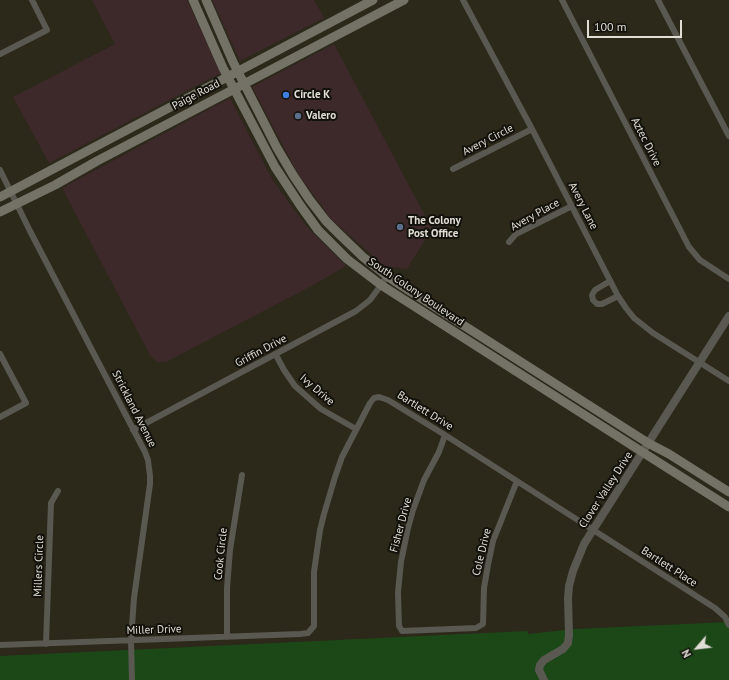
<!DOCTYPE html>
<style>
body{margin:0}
#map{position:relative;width:729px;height:680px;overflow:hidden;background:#2c281a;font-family:"PT Sans",sans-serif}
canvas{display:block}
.north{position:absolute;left:677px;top:628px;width:40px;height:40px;-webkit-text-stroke:3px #12110b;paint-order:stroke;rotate:242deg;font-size:11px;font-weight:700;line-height:16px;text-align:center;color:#e0ded5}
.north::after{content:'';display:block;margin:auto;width:14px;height:18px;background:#e0ded5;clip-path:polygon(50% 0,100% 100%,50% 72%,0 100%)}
.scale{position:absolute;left:587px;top:20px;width:95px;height:18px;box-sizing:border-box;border:2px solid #e0ded5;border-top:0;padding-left:5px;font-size:12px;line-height:14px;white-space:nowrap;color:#e0ded5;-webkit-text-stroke:3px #12110b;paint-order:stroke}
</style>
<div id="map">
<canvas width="729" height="680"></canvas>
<div class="north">N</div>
<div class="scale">100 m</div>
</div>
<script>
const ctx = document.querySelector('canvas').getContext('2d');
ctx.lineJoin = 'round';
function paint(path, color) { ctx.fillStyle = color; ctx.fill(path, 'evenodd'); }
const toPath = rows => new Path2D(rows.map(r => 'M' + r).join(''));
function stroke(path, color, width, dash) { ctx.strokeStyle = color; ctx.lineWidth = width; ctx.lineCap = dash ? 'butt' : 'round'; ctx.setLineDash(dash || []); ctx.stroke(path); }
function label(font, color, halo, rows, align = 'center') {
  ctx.font = font + ' "PT Sans",sans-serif'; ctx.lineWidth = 4; ctx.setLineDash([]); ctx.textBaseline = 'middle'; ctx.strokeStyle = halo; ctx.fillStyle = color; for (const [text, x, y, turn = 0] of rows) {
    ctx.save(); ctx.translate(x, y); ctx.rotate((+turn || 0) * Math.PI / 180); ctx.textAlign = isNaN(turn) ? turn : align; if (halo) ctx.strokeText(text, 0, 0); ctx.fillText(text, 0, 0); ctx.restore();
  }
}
paint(toPath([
 [92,0,187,0,221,73,49,163,13,97,115,44],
 [212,0,314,0,324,18,240,61],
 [334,44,432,229,407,269,384,266,331,219,297,172,252,87],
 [230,98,272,179,306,226,346,266,317,283,166,362,157,362,150,355,62,188]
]), '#3d292a');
paint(toPath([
 [729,622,729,680,0,680,0,656,527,631,528,634,575,629]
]), '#1c4818');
stroke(toPath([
 [463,0,532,129,618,296,626,308,634,318,653,333,729,381],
 [562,0,689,247,700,260,729,279],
 [658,0,729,136],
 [0,54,47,30,32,0],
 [453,169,532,129],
 [0,170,30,231,145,452,148,460,150,476,150,484,134,598,131,640,132,680],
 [509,242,516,234,572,206],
 [610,281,595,290,592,295,593,300,597,304,602,304,618,296],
 [0,354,26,403,0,417],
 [276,355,284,370,295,386,321,409,356,429],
 [133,430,356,311,370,300,381,285,387,276],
 [445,435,439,452,424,480,413,510,408,528,401,562,398,592,399,626,402,631,476,628,483,624,484,588,488,565,493,541,517,481],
 [227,637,227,588,230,550,242,475],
 [46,644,51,503,58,491],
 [0,645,300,634,308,633,314,626,314,572,320,530,324,514,335,477,342,457,370,403,374,398,379,397,388,400,445,435,715,608,725,617,729,625]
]), '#595851', 6);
stroke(toPath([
 [544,680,539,670,540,665,544,660,563,649,568,643,569,635,568,598,569,586,573,571,584,544,729,316]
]), '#595851', 8);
stroke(toPath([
 [193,0,223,68,275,167,300,205,318,230,347,259,381,285,647,455,729,507],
 [206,0,233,62,277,148,293,175,309,199,326,221,338,233,363,257,387,276,402,286,648,443,669,454,729,492],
 [0,197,373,0],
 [0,212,55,185,97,161,404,0]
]), '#747267', 9);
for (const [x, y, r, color] of [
 [286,95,4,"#3f7fe0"],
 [298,116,4,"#5c6f8a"],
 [400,227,4,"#5c6f8a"]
]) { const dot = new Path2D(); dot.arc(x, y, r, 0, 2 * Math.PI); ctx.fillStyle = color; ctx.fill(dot); stroke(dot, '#12110b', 1.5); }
label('11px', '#e0ded5', '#12110b', [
 ["Paige Road",196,95,-28],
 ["Avery Circle",488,140,-27],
 ["Aztec Drive",646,142,63],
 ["Avery Lane",583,206,63],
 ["Avery Place",535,215,-29],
 ["South Colony Boulevard",416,292,34],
 ["Griffin Drive",261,351,-28],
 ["Ivy Drive",317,390,41],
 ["Strickland Avenue",134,409,63],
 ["Bartlett Drive",425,411,32],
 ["Clover Valley Drive",606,490,-57],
 ["Fisher Drive",401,525,-75],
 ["Cole Drive",482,552,-76],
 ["Cook Circle",221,554,-84],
 ["Millers Circle",39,566,-88],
 ["Bartlett Place",669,567,33],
 ["Miller Drive",154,630,-2]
]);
label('bold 11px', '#e0ded5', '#12110b', [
 ["Circle K",294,95],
 ["Valero",306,116],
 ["The Colony",408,221],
 ["Post Office",408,234]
], 'left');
</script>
